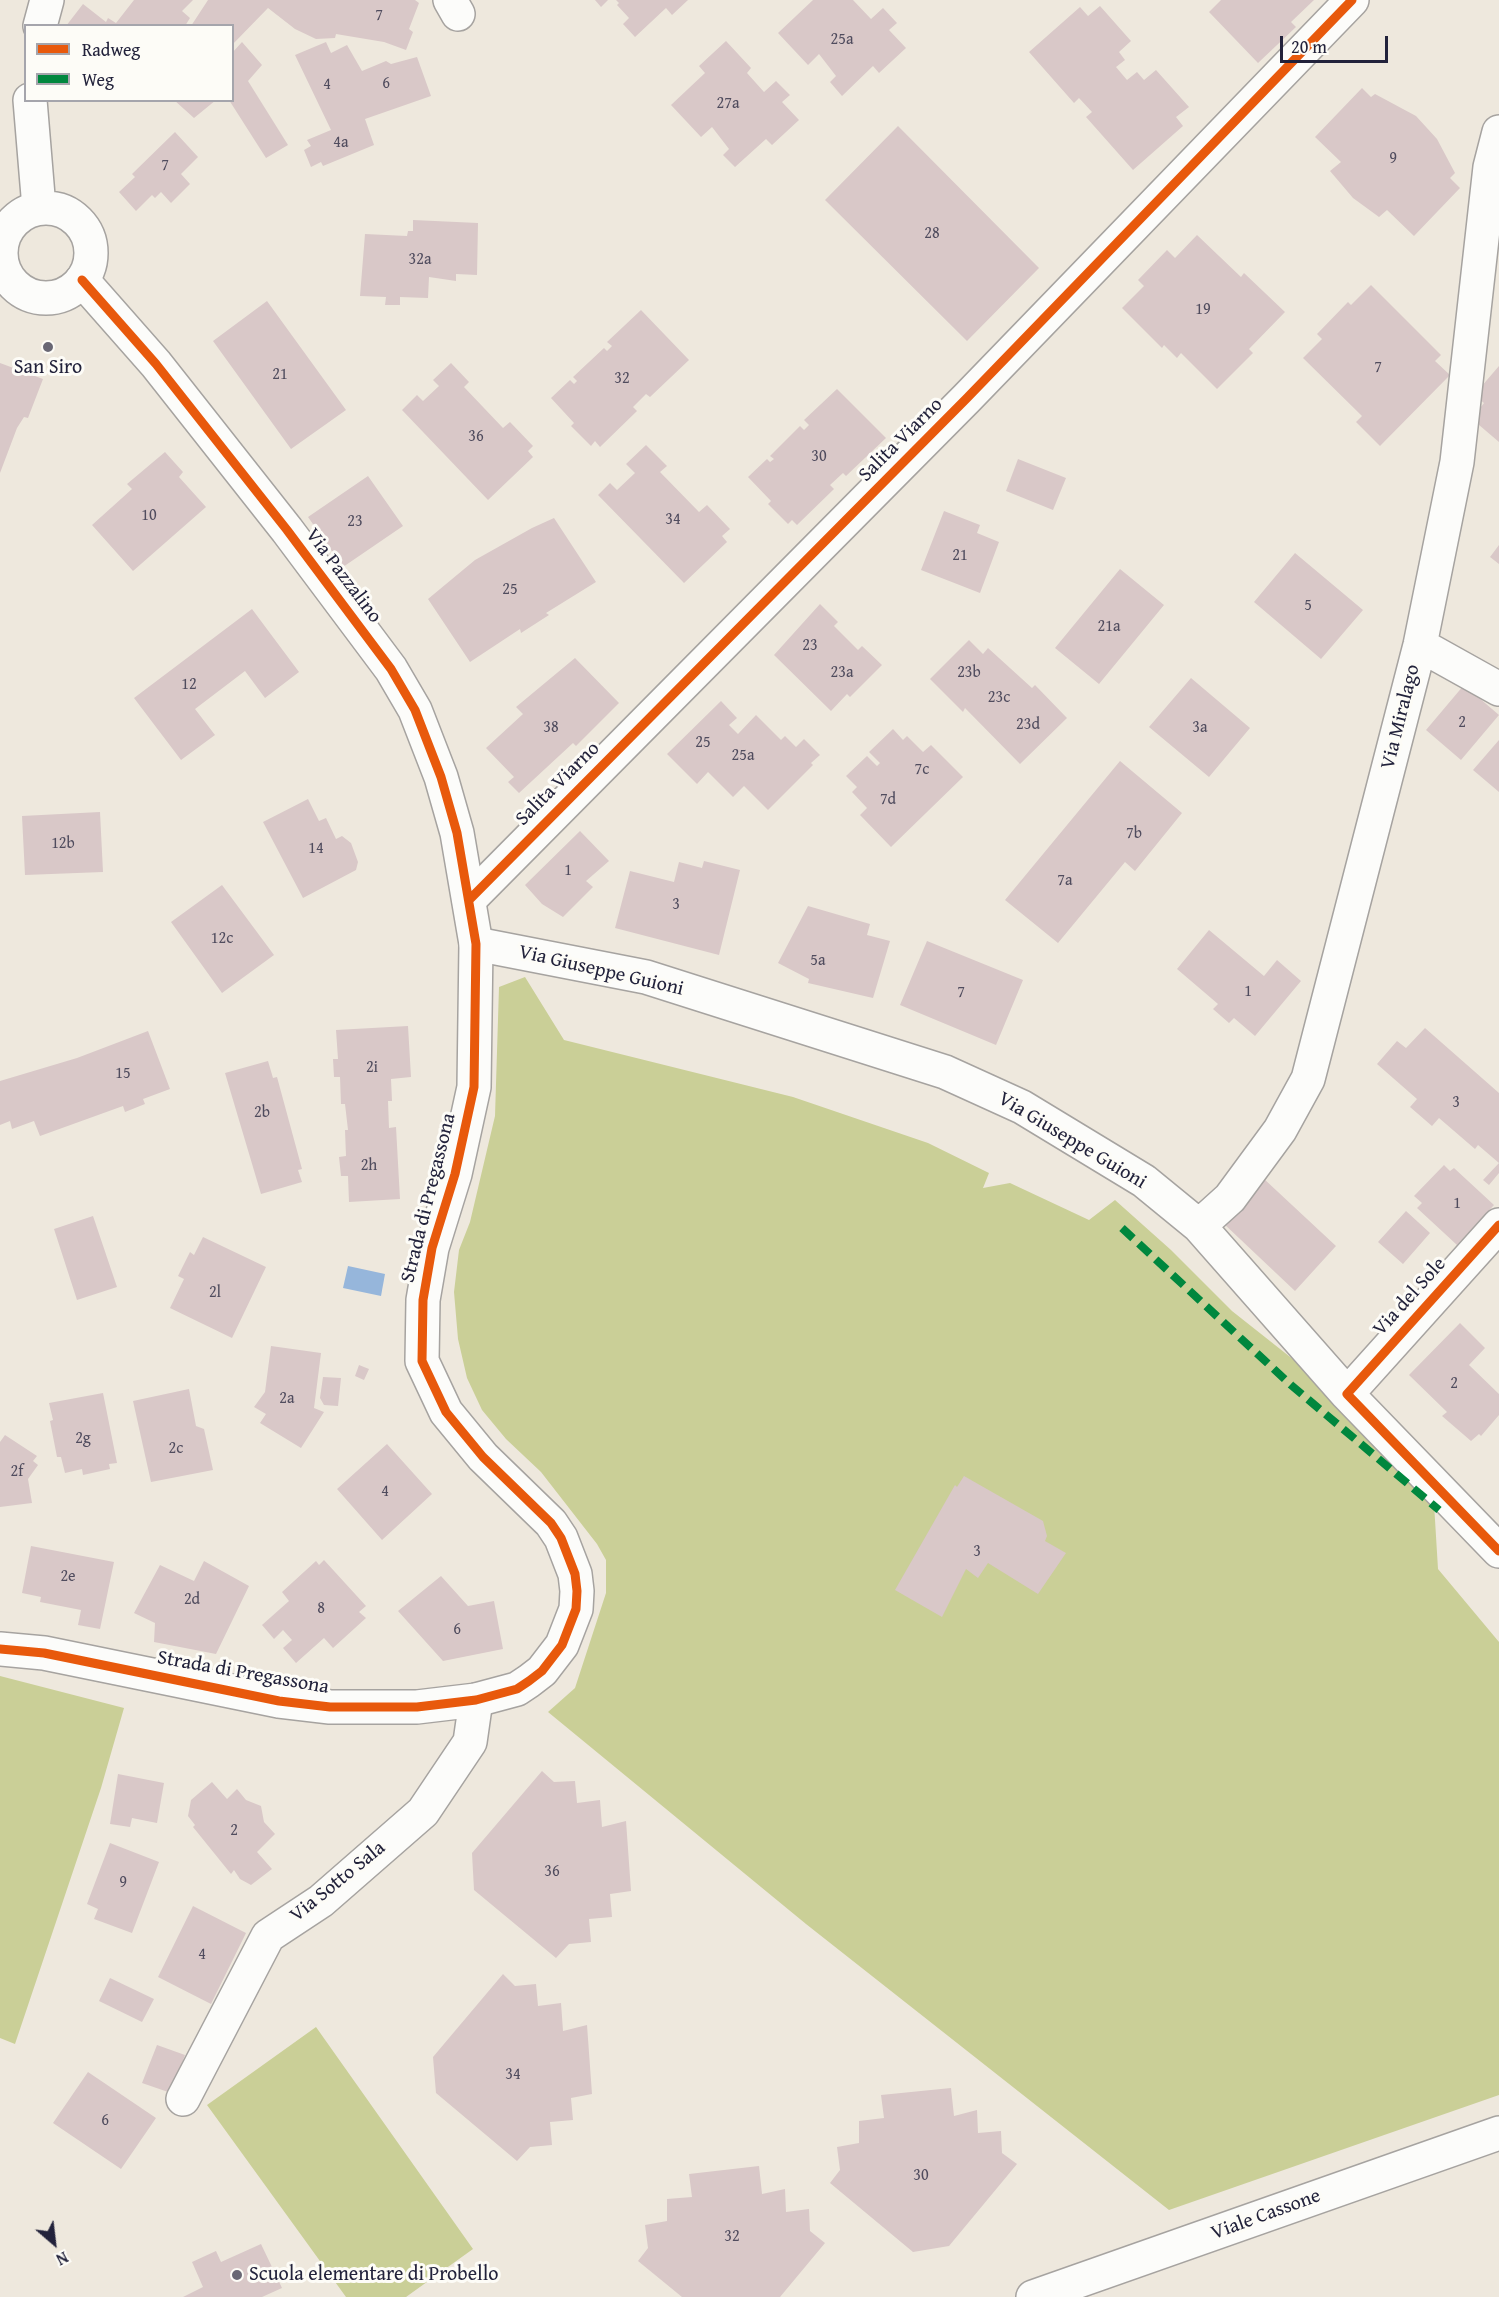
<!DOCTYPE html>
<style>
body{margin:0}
#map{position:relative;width:1499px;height:2297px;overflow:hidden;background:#eee8dd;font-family:"Gentium Book Plus",serif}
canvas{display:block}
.legend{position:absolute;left:24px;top:24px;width:210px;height:78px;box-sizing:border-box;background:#fdfcf7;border:2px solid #a5a5ac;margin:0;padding:8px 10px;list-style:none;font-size:18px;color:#22223b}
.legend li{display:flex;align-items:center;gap:12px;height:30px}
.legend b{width:30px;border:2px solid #a5a5ac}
.north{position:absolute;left:24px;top:2213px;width:60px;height:60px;-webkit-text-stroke:4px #fdfcf7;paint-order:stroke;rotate:152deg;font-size:16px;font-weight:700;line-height:24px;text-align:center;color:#22223b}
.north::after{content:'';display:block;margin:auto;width:21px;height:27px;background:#22223b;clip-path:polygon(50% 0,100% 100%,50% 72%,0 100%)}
.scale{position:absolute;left:1280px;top:36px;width:108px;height:27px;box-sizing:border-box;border:3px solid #22223b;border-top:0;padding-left:8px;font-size:18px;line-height:21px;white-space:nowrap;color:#22223b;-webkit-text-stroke:4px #fdfcf7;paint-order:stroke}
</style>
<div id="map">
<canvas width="1499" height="2297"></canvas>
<ul class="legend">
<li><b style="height:8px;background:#e8590c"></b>Radweg</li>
<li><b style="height:8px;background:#00873e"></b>Weg</li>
</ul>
<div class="north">N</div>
<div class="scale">20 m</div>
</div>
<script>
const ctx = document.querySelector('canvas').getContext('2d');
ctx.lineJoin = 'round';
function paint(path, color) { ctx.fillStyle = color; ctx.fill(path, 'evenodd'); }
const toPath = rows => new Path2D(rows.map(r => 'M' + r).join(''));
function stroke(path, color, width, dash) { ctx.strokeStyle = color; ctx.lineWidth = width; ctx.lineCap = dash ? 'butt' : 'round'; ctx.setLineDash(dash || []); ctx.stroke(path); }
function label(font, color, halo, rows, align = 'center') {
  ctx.font = font + ' "Gentium Book Plus",serif'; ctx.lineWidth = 6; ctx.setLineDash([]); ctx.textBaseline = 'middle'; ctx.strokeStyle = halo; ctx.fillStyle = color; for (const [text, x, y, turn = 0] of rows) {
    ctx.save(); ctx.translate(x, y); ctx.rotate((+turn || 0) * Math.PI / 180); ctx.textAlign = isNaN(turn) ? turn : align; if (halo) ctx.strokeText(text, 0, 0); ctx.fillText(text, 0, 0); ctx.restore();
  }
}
paint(toPath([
 [525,977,564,1040,793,1097,928,1143,989,1173,983,1188,1010,1183,1089,1220,1115,1200,1171,1250,1232,1311,1318,1379,1433,1487,1438,1569,1499,1642,1499,2095,1169,2210,806,1924,548,1712,575,1688,606,1593,606,1560,597,1544,541,1472,506,1439,482,1410,467,1378,458,1339,454,1292,459,1250,470,1222,495,1116,499,987],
 [0,1676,124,1708,101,1788,15,2044,0,2038],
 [316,2027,473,2249,406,2297,346,2297,207,2105]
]), '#cacf97');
paint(toPath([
 [348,1266,385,1274,381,1296,343,1288]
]), '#96b6db');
paint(toPath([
 [134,0,193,0,182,11,190,18,185,26,66,26,83,4,106,22,108,18,116,23],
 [208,0,415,0,419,3,409,29,413,32,406,50,384,42,336,34,335,38,316,39,295,29,268,8,232,45,232,26,191,26],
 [595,0,608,0,601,7],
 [616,0,688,0,672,15,666,8,635,37,623,24,629,18,617,5,619,3],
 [813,0,853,0,871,19,883,8,897,23,889,30,906,48,879,73,873,66,842,96,830,82,836,76,819,54,808,65,778,33],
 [1221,0,1314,0,1291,22,1296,27,1258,63,1209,12],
 [1100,6,1131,41,1119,52,1125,60,1116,67,1127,80,1137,72,1144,80,1156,70,1189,107,1176,117,1183,126,1133,170,1086,117,1092,112,1079,98,1074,103,1029,52,1080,7,1088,16],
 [726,41,751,68,747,73,764,92,776,81,790,95,782,102,799,120,772,145,766,139,735,167,723,155,729,149,712,127,701,137,671,105,705,73,699,66],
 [242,42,262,65,248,81,288,145,266,158,229,100,232,100,232,53],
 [326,42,331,53,347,45,362,71,386,61,391,64,417,57,431,96,365,119,374,145,323,166,321,162,311,167,304,150,311,146,307,140,331,130,295,55],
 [1362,88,1371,97,1375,94,1416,116,1437,139,1455,173,1450,178,1460,188,1414,236,1387,210,1379,217,1353,198,1330,171,1341,162,1315,137],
 [174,100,216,100,194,118],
 [898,126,1039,268,967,341,825,200],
 [175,132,198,157,181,174,190,184,171,203,161,192,155,198,152,195,136,211,119,192,135,177,132,174],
 [413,220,478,223,477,275,456,274,456,281,429,277,428,298,400,297,400,305,385,305,386,297,360,296,365,234,407,236,408,231,413,231],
 [1197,235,1241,277,1244,273,1285,312,1249,349,1253,353,1217,389,1181,353,1177,358,1164,345,1162,348,1122,308,1144,286,1138,280,1167,250,1175,258],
 [1371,285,1441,355,1435,361,1450,375,1380,446,1356,422,1362,416,1303,358,1322,339,1317,334,1348,302,1351,305],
 [267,301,346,410,291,449,213,341],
 [641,310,689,360,650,397,646,394,633,407,637,411,600,447,595,441,591,446,571,426,574,423,551,398,570,380,574,384,577,381,573,377,604,348,607,351,612,346,607,342],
 [0,363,43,379,28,418,24,417,17,428,0,473],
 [451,363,469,382,464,387,503,428,510,422,533,446,528,451,533,457,488,500,402,410,417,395,423,401,439,386,433,380],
 [1499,366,1499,442,1472,419,1484,403,1474,395],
 [837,389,886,438,846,476,843,473,830,485,834,489,797,525,792,520,788,524,768,504,771,501,748,477,767,459,770,462,774,459,770,456,800,426,804,430,809,425,804,420],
 [646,445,667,466,660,472,699,512,707,505,730,529,722,536,727,542,684,583,598,495,610,483,617,490,635,473,626,464],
 [165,452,183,472,179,477,206,507,133,571,92,525,132,489,127,484],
 [1018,459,1066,478,1053,510,1006,491],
 [368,476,403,526,343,567,308,517],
 [944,511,980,525,977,533,999,542,980,593,921,570],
 [554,518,596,582,546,613,549,615,521,633,520,629,470,662,428,599,475,560,532,528],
 [1499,545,1499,564,1490,557],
 [1295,553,1363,610,1321,659,1254,602],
 [1120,569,1164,605,1099,684,1055,648],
 [820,604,838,622,834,626,858,650,862,646,882,665,850,697,847,694,831,711,774,655],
 [252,609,299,672,265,698,245,671,195,709,215,735,181,760,134,698],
 [969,640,983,654,988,648,1032,688,1035,685,1067,718,1020,764,965,708,963,712,930,679],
 [575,658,619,703,576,746,573,743,519,793,508,782,514,777,486,748,523,714,516,707],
 [1191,678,1250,728,1209,777,1149,727],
 [1464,685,1499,715,1461,760,1426,730],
 [721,701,737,718,729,725,738,734,756,715,781,740,785,736,796,747,804,739,820,755,811,763,813,765,768,810,744,786,733,797,708,772,697,784,667,754],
 [893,729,903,740,907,736,923,752,931,745,963,777,891,847,860,815,867,808,852,792,857,787,846,776,867,756,877,766,880,763,869,752],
 [1499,740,1499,792,1473,770],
 [1120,761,1182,813,1135,871,1125,862,1058,943,1005,900],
 [308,799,319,821,326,818,336,839,342,836,351,843,358,862,356,870,303,898,263,822],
 [100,812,103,872,25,875,22,816],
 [580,831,609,861,586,881,593,887,563,917,542,904,525,885],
 [704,861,740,870,719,955,615,928,630,871,674,882,679,862,702,868],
 [222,885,274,955,222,993,171,922],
 [808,906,870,924,867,935,890,941,873,998,808,983,809,979,778,963],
 [1209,930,1264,976,1277,960,1301,981,1255,1036,1234,1018,1229,1023,1213,1009,1218,1004,1177,969],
 [927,941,1023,980,996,1045,900,1005],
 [408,1026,411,1077,391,1079,392,1101,388,1101,389,1128,396,1127,400,1199,349,1202,348,1176,341,1176,339,1157,346,1156,345,1130,348,1130,345,1104,341,1104,340,1077,334,1077,333,1059,338,1059,336,1030],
 [1425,1028,1499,1093,1499,1173,1489,1185,1483,1180,1499,1163,1478,1145,1475,1149,1439,1118,1432,1126,1410,1107,1417,1099,1377,1064,1397,1041,1406,1048],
 [148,1031,170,1089,143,1099,145,1104,125,1112,123,1106,40,1136,34,1121,12,1129,10,1121,0,1125,0,1081,77,1058],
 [268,1061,273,1078,277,1077,302,1169,298,1170,302,1182,261,1194,225,1073],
 [1444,1165,1450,1171,1454,1168,1494,1205,1457,1245,1417,1208,1422,1203,1414,1196],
 [1263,1178,1336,1246,1295,1291,1222,1222],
 [1406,1211,1430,1233,1403,1264,1378,1242],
 [93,1216,117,1287,77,1300,54,1229],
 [203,1237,266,1267,232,1338,170,1308,184,1279,178,1276,190,1252,194,1255],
 [1460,1323,1485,1348,1469,1365,1499,1394,1499,1415,1481,1436,1479,1434,1471,1441,1442,1416,1447,1412,1409,1375],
 [271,1346,321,1353,314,1408,324,1412,301,1448,260,1423,266,1414,254,1407,265,1392],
 [359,1365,369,1369,364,1380,355,1376],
 [323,1377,341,1378,338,1406,324,1405,320,1398],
 [189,1389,196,1426,204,1429,213,1470,151,1482,133,1401],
 [103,1393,117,1463,109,1464,110,1469,83,1475,82,1469,65,1473,61,1457,57,1457,50,1421,53,1420,49,1403],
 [5,1435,37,1456,33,1461,38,1465,28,1479,32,1503,0,1507,0,1442],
 [387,1444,432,1494,382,1540,337,1489],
 [964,1476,1043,1521,1047,1536,1045,1541,1066,1553,1038,1594,988,1563,978,1578,966,1569,942,1617,895,1590,955,1485,957,1487],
 [31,1546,114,1562,100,1629,78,1625,81,1610,40,1602,41,1597,22,1593],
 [324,1560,366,1606,359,1612,366,1618,333,1648,324,1638,296,1663,283,1648,292,1640,283,1630,274,1639,262,1625,289,1601,282,1592,316,1561,319,1565],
 [204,1561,249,1586,216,1654,154,1642,155,1623,134,1613,160,1565,194,1581],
 [441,1576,468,1606,494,1601,503,1649,443,1661,398,1611],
 [542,1771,554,1782,575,1781,577,1803,600,1800,602,1827,626,1821,631,1891,610,1894,612,1917,589,1919,591,1942,569,1944,556,1958,474,1890,472,1853],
 [118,1774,164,1783,157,1823,132,1818,130,1827,110,1824],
 [212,1782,227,1799,237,1789,246,1800,261,1806,264,1822,275,1834,257,1852,272,1869,251,1885,240,1879,234,1870,231,1874,193,1827,195,1825,188,1816,191,1800],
 [110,1843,159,1862,132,1933,94,1919,98,1909,87,1904],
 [193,1906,246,1933,211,2004,158,1977],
 [503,1974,515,1986,536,1984,538,2006,561,2003,563,2031,587,2025,592,2094,571,2098,573,2120,550,2122,552,2145,530,2147,517,2161,436,2093,433,2057],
 [110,1978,154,1999,142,2022,99,2001],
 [157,2045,185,2055,171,2093,142,2083],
 [88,2072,156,2118,121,2169,53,2123],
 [951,2088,954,2116,977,2110,978,2133,1001,2131,1002,2153,1017,2164,949,2246,913,2252,830,2183,840,2170,837,2147,859,2143,859,2121,884,2118,881,2095],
 [759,2166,762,2194,785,2189,786,2212,809,2209,810,2231,825,2243,780,2297,682,2297,638,2261,648,2248,645,2225,667,2221,667,2199,692,2197,689,2174],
 [261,2244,282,2288,262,2297,183,2297,203,2287,192,2262,216,2251,221,2262]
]), '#d9c8c8');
const minor = toPath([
 [450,0,458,14],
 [0,268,2,266],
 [1420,645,1499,689],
 [469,900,967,398,1352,0],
 [476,944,646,977,945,1072,1022,1107,1144,1181,1199,1226,1347,1394,1499,1551],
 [1199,1226,1230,1198,1280,1130,1308,1079,1420,645,1457,462,1490,167,1499,132],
 [1347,1394,1499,1225],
 [183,2099,268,1936,321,1901,423,1812,470,1742,476,1700]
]);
const tertiary = toPath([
 [0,1649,44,1653,279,1701,330,1707,417,1707,476,1700,517,1689,529,1681,542,1671,562,1645,576,1609,577,1591,575,1574,561,1538,551,1523,483,1457,446,1412,422,1361,423,1300,432,1248,455,1174,474,1087,476,944,457,833,441,777,415,710,391,669,287,530,156,364,82,280],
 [1033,2297,1499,2133]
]);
const secondary = toPath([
 [40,26,47,0],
 [30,100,39,208],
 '1 253a45 45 0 1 1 90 0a45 45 0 1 1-90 0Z'
]);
stroke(minor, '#a6a3a0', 36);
stroke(tertiary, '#a6a3a0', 36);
stroke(secondary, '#a6a3a0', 36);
stroke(minor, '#fcfcfa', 33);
stroke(tertiary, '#fcfcfa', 33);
stroke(secondary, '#fcfcfa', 33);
stroke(toPath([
 [1122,1228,1291,1385,1439,1510]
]), '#00873e', 8, [15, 8]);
stroke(toPath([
 [469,900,967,398,1352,0],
 [1499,1225,1347,1394,1499,1551],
 [0,1649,44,1653,279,1701,330,1707,417,1707,476,1700,517,1689,529,1681,542,1671,562,1645,576,1609,577,1591,575,1574,561,1538,551,1523,483,1457,446,1412,422,1361,423,1300,432,1248,455,1174,474,1087,476,944,457,833,441,777,415,710,391,669,287,530,156,364,82,280]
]), '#e8590c', 9);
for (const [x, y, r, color] of [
 [48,347,6,"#696774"],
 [237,2275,6,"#696774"]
]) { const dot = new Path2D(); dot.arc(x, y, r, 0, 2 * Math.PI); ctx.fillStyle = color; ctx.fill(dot); stroke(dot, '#fdfcf7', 2); }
label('16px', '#504c5e', null, [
 ["7",379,16],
 ["25a",842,40],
 ["6",386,84],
 ["4",327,85],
 ["27a",728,104],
 ["4a",341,143],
 ["9",1393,159],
 ["7",165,166],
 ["28",932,234],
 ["32a",420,260],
 ["19",1203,310],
 ["7",1378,368],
 ["21",280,375],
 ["32",622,379],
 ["36",476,437],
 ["30",819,457],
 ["10",149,516],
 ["34",673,520],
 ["23",355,522],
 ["21",960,556],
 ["25",510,590],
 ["5",1308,606],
 ["21a",1109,627],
 ["23",810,646],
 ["23a",842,673],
 ["23b",969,673],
 ["12",189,685],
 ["23c",999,698],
 ["2",1462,723],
 ["23d",1028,725],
 ["38",551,728],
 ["3a",1200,728],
 ["25",703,743],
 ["25a",743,756],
 ["7c",922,770],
 ["7d",888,800],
 ["7b",1134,834],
 ["12b",63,844],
 ["14",316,849],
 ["1",568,871],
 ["7a",1065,881],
 ["3",676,905],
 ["12c",222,939],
 ["5a",818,961],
 ["1",1248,992],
 ["7",961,993],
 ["2i",372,1068],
 ["15",123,1074],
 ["3",1456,1103],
 ["2b",262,1113],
 ["2h",369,1166],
 ["1",1457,1204],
 ["2l",215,1293],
 ["2",1454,1384],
 ["2a",287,1399],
 ["2g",83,1439],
 ["2c",176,1449],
 ["2f",17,1472],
 ["4",385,1492],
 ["3",977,1552],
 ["2e",68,1577],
 ["2d",192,1600],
 ["8",321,1609],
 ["6",457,1630],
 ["2",234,1831],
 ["36",552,1872],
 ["9",123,1883],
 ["4",202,1955],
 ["34",513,2075],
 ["6",105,2121],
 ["30",921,2176],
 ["32",732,2237]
]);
label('20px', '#22223b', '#fdfcf7', [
 ["San Siro",48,368],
 ["Scuola elementare di Probello",249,2275,"left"]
]);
label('20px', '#22223b', '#fdfcf7', [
 ["Salita Viarno",901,440,-45],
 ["Via Pazzalino",343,576,53],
 ["Via Miralago",1401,717,-76],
 ["Salita Viarno",558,784,-45],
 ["Via Giuseppe Guioni",601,971,13],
 ["Via Giuseppe Guioni",1072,1141,31],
 ["Strada di Pregassona",429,1198,-76],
 ["Via del Sole",1410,1297,-48],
 ["Strada di Pregassona",243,1673,10],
 ["Via Sotto Sala",338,1882,-39],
 ["Viale Cassone",1266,2215,-20]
]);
</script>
